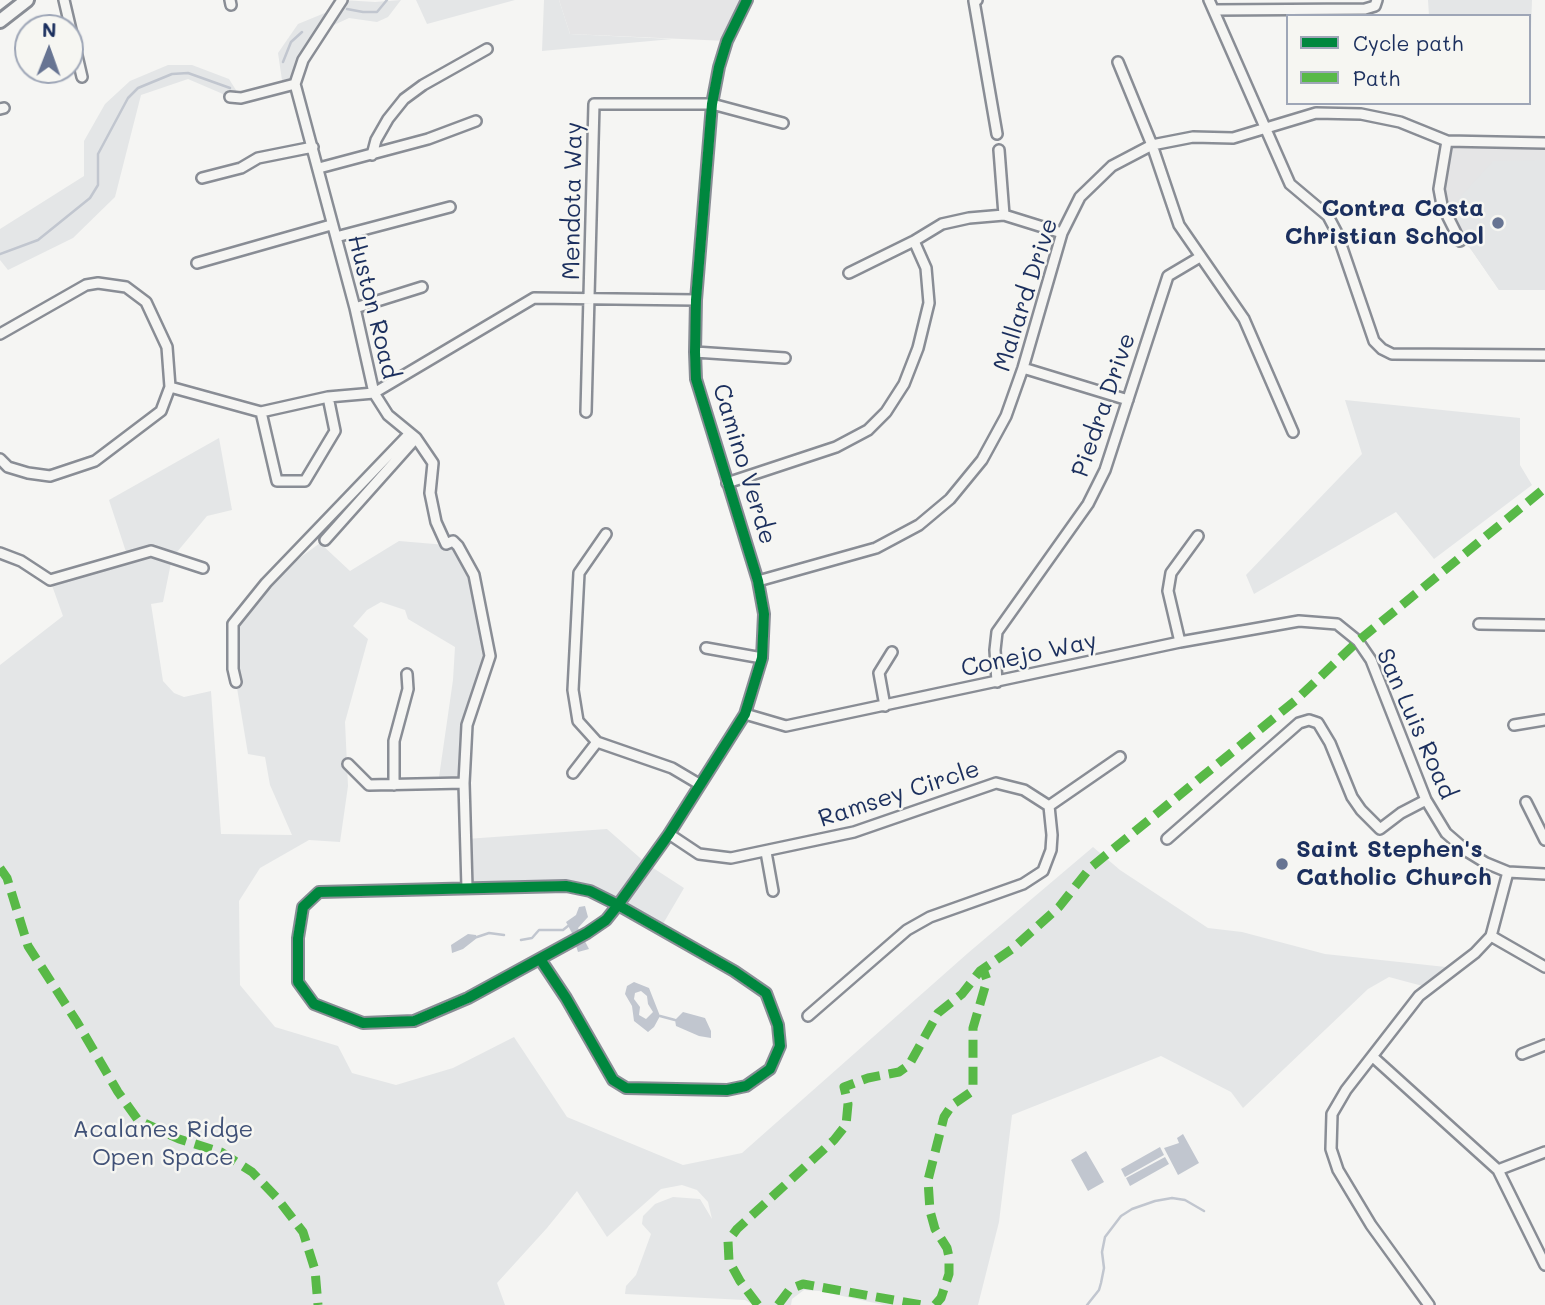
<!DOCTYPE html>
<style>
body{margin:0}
#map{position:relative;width:1545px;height:1305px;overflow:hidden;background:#f5f5f3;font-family:Mali,sans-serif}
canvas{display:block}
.legend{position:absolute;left:1286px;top:14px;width:245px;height:91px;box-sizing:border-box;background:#f6f6f2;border:2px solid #9ea6b7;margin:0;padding:9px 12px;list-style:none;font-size:21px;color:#1b2f5e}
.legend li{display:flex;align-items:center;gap:14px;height:35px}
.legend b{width:35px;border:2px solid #9ea6b7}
.north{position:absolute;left:14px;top:14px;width:70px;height:70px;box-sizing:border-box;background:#f6f6f2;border:2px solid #9ea6b7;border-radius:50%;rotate:1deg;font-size:19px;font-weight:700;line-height:28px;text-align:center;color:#1b2f5e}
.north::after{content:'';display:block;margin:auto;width:24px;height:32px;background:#677492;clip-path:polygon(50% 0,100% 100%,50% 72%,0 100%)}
</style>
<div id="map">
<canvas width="1545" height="1305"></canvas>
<ul class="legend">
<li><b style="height:9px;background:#00873e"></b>Cycle path</li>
<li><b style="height:9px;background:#58b947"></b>Path</li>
</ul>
<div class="north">N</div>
</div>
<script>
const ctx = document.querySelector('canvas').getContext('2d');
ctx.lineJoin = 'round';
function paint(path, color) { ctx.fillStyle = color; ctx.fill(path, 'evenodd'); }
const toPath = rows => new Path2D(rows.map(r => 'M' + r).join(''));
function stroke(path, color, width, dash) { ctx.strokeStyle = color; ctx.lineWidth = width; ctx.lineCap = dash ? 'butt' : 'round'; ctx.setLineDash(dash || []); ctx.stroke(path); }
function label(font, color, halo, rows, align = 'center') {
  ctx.font = font + ' Mali,sans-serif'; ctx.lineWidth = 5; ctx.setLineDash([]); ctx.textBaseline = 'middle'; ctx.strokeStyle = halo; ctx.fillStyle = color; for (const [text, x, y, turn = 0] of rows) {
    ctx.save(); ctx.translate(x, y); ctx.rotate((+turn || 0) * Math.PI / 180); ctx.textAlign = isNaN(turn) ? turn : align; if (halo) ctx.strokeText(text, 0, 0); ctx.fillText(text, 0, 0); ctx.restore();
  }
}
paint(toPath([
 [559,0,747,0,727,41,570,34],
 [1447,141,1545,143,1545,290,1499,290,1470,248,1460,241,1442,205]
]), '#e5e5e6');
paint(toPath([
 [342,0,375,2,401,0,388,17,377,22,349,18,323,30,295,84,283,87,278,53,298,24,337,8],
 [416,0,515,0,427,24],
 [544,0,559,0,570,34,672,39,542,51],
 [1428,0,1532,0,1530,58,1529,16,1429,16],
 [168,65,192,65,229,79,241,98,230,97,188,79,141,95,115,197,73,238,8,270,0,260,0,229,84,176,84,141,105,104,130,81],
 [1545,160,1545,290,1499,290,1470,248,1473,241,1471,235,1456,222,1449,209,1493,161],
 [1345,400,1520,418,1520,465,1532,485,1434,559,1396,512,1254,594,1246,575,1362,454],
 [219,438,232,510,207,516,172,558,163,602,151,604,163,681,174,693,184,697,211,691,221,834,292,835,270,785,265,757,248,754,236,682,233,624,266,583,320,543,350,571,399,541,458,546,474,575,490,656,467,725,464,783,438,784,453,680,455,647,408,619,405,610,381,602,367,610,353,626,368,639,345,722,348,786,340,842,309,840,260,868,239,901,240,985,275,1027,338,1046,352,1073,396,1085,453,1068,514,1037,567,1117,683,1165,742,1153,968,953,1093,847,1120,870,1208,928,1242,932,1325,954,1455,968,1430,988,1389,977,1368,989,1243,1108,1231,1092,1161,1056,1012,1115,999,1222,978,1305,884,1305,819,1291,804,1290,792,1299,791,1305,754,1305,745,1300,625,1294,626,1286,636,1275,651,1234,642,1224,643,1216,655,1204,673,1197,700,1199,712,1219,708,1202,697,1190,682,1185,661,1189,607,1237,577,1191,547,1228,497,1283,505,1305,0,1305,0,665,63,616,50,580,128,558,109,500],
 [607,829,647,864,684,888,660,929,590,891,467,888,466,839]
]), '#e4e6e7');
paint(toPath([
 [585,906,588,917,578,928,589,949,578,952,572,933,566,922,576,915,579,907],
 [468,934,476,935,477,938,463,949,452,953,451,945],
 [634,982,649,988,660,1016,654,1027,648,1032,634,1021,632,1006,625,994,627,986],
 [641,991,647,996,648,1004,653,1012,646,1019,639,1015,640,1007,634,999,635,993],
 [683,1012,705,1018,711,1031,711,1038,699,1036,676,1026,675,1020],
 [1183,1134,1199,1163,1178,1175,1164,1148,1179,1143,1177,1138],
 [1160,1147,1164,1155,1125,1177,1121,1169],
 [1086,1151,1104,1182,1088,1191,1071,1160],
 [1165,1157,1169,1164,1130,1186,1126,1178]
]), '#c1c6cf');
stroke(toPath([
 [347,9,363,12,377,12,387,0],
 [283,62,291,42,302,32],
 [0,254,38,240,90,198,98,185,98,154,128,98,138,88,172,74,188,73,230,88],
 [477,937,489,933,504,935],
 [521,940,532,938,539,930,563,930,568,926],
 [660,1016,675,1020],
 [1087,1305,1099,1290,1101,1283,1104,1268,1102,1252,1105,1237,1121,1216,1132,1209,1155,1201,1172,1198,1185,1200,1204,1211]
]), '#c1c6cf', 2.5);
const street = toPath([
 [64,0,82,77],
 [230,0,231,5],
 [342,0,303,60,295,84,355,308,374,393,388,415,416,438,433,463,430,493,436,522,446,544,453,541,458,546,474,575,490,656,467,725,464,783,467,888],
 [977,0,974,1,997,134],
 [1209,0,1290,184,1328,216,1337,233,1374,341,1382,349,1392,354,1545,355],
 [1214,10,1365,9,1375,6,1377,0],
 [1118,62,1152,145,1179,225,1244,319,1293,432],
 [230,97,241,98,295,84],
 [0,109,4,108],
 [1447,141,1439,189,1442,205,1460,241],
 [999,150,1004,215],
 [372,155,376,140,388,119,404,99,423,85,487,49],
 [319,168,428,139,476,121],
 [202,178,241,168,258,158,313,147],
 [336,237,450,207],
 [197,263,331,225],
 [849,273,914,241,942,224,969,218,1004,215,1062,233],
 [355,308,422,287],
 [0,334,86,285,98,283,126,287,146,302,167,347,170,387],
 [695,352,785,358],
 [1023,368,1128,400],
 [261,412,277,481,305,481,335,431,328,397],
 [586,412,594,104,712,104,783,123],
 [0,459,8,467,28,473,50,476,95,461,161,411,170,387,261,412,328,397,374,393,534,298,696,300],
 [727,483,836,447,868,430,886,412,904,384,918,348,929,303,926,268,914,241],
 [606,534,579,573,573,690,578,721,597,742,672,768,699,784],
 [325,540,416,438],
 [0,553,21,561,50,580,151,551,203,568],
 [758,581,876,548,919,525,950,499,982,460,1006,416,1023,368,1062,233,1080,197,1112,166,1152,145,1193,137,1233,138,1316,113,1361,114,1400,122,1447,141,1545,143],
 [1479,624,1545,625],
 [1180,642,1168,591,1171,573,1198,536],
 [706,648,762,658],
 [236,682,233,669,233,624,266,583,410,433],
 [997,682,995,650,997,632,1088,504,1105,470,1168,276,1200,257],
 [885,706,879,673,892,652],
 [745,714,786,726,1180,642,1299,621,1337,624,1358,641,1371,660,1426,800,1446,833,1468,852,1486,863,1508,872,1545,874],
 [1514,725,1545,720],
 [348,764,369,785,464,783],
 [573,773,597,742],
 [394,785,394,741,408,689,407,674],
 [1526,802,1545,840],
 [1049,806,1120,757],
 [669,834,699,854,731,858,854,832,996,783,1024,790,1049,806,1052,835,1051,850,1043,871,1023,884,930,917,907,930,808,1016],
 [1167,839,1299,723,1309,720,1318,723,1330,743,1352,797,1361,810,1380,829,1401,813,1426,800],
 [766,852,773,891],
 [1491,936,1545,967],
 [540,959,566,998,613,1080,626,1088,727,1090,746,1086,770,1069,780,1046,778,1025,766,993,734,971,618,905,590,891,566,886,319,892,303,907,298,938,298,982,314,1004,363,1023,414,1021,468,998,587,933,606,920,618,905,669,834,745,714,762,658,764,614,758,581,696,379,695,352,696,300,712,104,719,67,727,41,747,0],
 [1522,1054,1545,1045],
 [1373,1057,1498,1170,1545,1265],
 [1498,1170,1545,1152],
 [1429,1305,1371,1225,1338,1170,1331,1149,1332,1114,1346,1090,1419,996,1475,953,1491,936,1508,872]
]);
const secondary = toPath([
 [0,21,27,0]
]);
stroke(street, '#898d95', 14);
stroke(secondary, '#898d95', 18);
stroke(street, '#f5f5f3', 9);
stroke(secondary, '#f5f5f3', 12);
stroke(toPath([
 [0,868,7,878,28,946,77,1022,118,1092,138,1120,179,1139,221,1152,252,1172,276,1197,303,1232,315,1270,318,1305],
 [758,1305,740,1281,729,1261,728,1241,737,1229,834,1140,846,1125,848,1104,844,1087,868,1078,899,1072,909,1065,938,1013,962,994,980,971,1012,949,1059,907,1090,868,1296,700,1358,641,1545,488],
 [778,1305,790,1289,803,1284,922,1305],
 [935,1305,941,1298,949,1274,949,1257,947,1248,935,1229,930,1211,928,1180,944,1117,952,1105,971,1092,973,1085,973,1028,987,980,983,969]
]), '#58b947', 9, [18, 9]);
stroke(toPath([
 [540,959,566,998,613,1080,626,1088,727,1090,746,1086,770,1069,780,1046,778,1025,766,993,734,971,618,905,590,891,566,886,319,892,303,907,298,938,298,982,314,1004,363,1023,414,1021,468,998,587,933,606,920,618,905,669,834,745,714,762,658,764,614,758,581,696,379,695,352,696,300,712,104,719,67,727,41,747,0]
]), '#00873e', 10);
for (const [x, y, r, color] of [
 [1498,223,7,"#677492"],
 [1282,864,7,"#677492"]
]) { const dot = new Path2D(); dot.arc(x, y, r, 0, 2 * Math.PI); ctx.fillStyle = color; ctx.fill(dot); stroke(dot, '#f6f6f2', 2.5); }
label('24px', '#1b2f5e', '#f6f6f2', [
 ["Mendota Way",573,201,-89],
 ["Mallard Drive",1026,295,-72],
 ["Huston Road",373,307,76],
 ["Piedra Drive",1104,405,-71],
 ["Camino Verde",744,464,73],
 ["Conejo Way",1029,655,-12],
 ["San Luis Road",1416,724,66],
 ["Ramsey Circle",899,794,-18]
]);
label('bold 24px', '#1b2f5e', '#f6f6f2', [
 ["Contra Costa",1484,209],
 ["Christian School",1484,237],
 ["Saint Stephen's",1296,850,"left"],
 ["Catholic Church",1296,878,"left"]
], 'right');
label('24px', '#405177', '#f6f6f2', [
 ["Acalanes Ridge",163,1130],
 ["Open Space",163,1158]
]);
</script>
